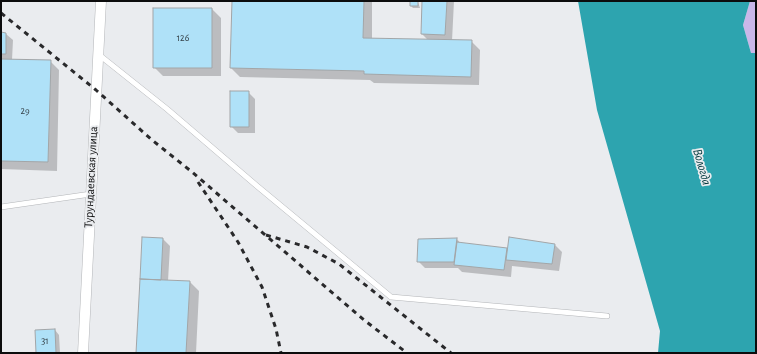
<!DOCTYPE html>
<meta charset="utf-8">
<style>
body{margin:0}
#map{position:relative;width:757px;height:354px;overflow:hidden;background:#eaecef;font-family:"Alegreya Sans",sans-serif}
canvas{display:block}
.frame{position:absolute;inset:0;border:2px solid #0c0c0d;pointer-events:none}
</style>
<div id="map">
<canvas width="757" height="354"></canvas>
<div class="frame"></div>
</div>
<script>
const ctx = document.querySelector('canvas').getContext('2d');
ctx.lineJoin = 'round';
function paint(path, color) { ctx.fillStyle = color; ctx.fill(path, 'evenodd'); }
const toPath = rows => new Path2D(rows.map(r => 'M' + r).join(''));
function stroke(path, color, width, dash) { ctx.strokeStyle = color; ctx.lineWidth = width; ctx.lineCap = dash ? 'butt' : 'round'; ctx.setLineDash(dash || []); ctx.stroke(path); }
function label(font, color, halo, rows, align = 'center') {
  ctx.font = font + ' "Alegreya Sans",sans-serif'; ctx.lineWidth = 3.5; ctx.setLineDash([]); ctx.textBaseline = 'middle'; ctx.strokeStyle = halo; ctx.fillStyle = color; for (const [text, x, y, turn = 0] of rows) {
    ctx.save(); ctx.translate(x, y); ctx.rotate((+turn || 0) * Math.PI / 180); ctx.textAlign = isNaN(turn) ? turn : align; if (halo) ctx.strokeText(text, 0, 0); ctx.fillText(text, 0, 0); ctx.restore();
  }
}
paint(toPath([
 [750,1,756,1,756,53,751,53,743,25]
]), '#c9b7e9');
paint(toPath([
 [578,1,750,1,743,25,751,53,756,53,756,353,658,353,660,331,597,110]
]), '#2da4af');
paint(toPath([
 [233,1,372,1,372,39,428,40,422,34,423,1,454,1,452,41,471,41,480,50,479,85,374,83,370,80,240,77,231,68],
 [418,2,420,8,413,8,411,6],
 [212,9,221,18,221,76,163,76,154,67],
 [1,33,6,34,13,40,12,60,50,61,59,70,57,171,1,169],
 [248,92,255,99,255,133,238,133,231,126],
 [163,239,170,246,168,281,190,282,199,291,196,353,137,353],
 [457,239,461,244,508,249,555,245,562,252,559,271,512,266,511,277,462,272,458,268,425,268,418,261],
 [55,330,59,335,60,353,37,353]
]), '#0003');
const building = toPath([
 [232,1,364,1,363,38,472,40,471,77,364,74,364,71,230,68,232,1],
 [410,1,418,1,418,6,410,6,410,1],
 [422,1,447,1,445,35,421,34,422,1],
 [153,8,212,8,212,68,153,68,153,8],
 [1,32,6,33,6,54,1,54,1,32],
 [1,59,51,60,48,162,1,161,1,59],
 [230,91,249,91,249,127,230,127,230,91],
 [142,237,163,238,161,280,140,279,142,237],
 [509,237,555,244,552,264,506,260,509,237],
 [457,238,454,262,417,262,418,239,457,238],
 [457,242,507,248,504,270,454,265,457,242],
 [140,279,190,281,186,353,136,353,140,279],
 [55,329,56,353,36,353,35,330,55,329]
]);
paint(building, '#afe1f8');
stroke(building, '#a2a5a7', 1);
const service = toPath([
 [98,54,167,109,257,186,391,297,607,316],
 [1,207,91,194]
]);
const minor = toPath([
 [83,353,101,1]
]);
stroke(service, '#b3b5b8', 6);
stroke(minor, '#b3b5b8', 11);
stroke(service, '#fff', 5);
stroke(minor, '#fff', 10);
stroke(toPath([
 [1,13,96,90,152,140,192,172,364,320,407,353],
 [198,182,238,242,262,287,276,329,281,353],
 [266,235,307,247,339,264,451,353]
]), '#29292b', 3, [5, 5]);
label('10px', '#354148', null, [
 ["126",183,38],
 ["29",25,111],
 ["31",45,341]
]);
label('12px', '#0c0c0d', '#eaecef', [
 ["Турундаевская улица",91,177,-87]
]);
label('italic 13px', '#00373c', '#eaecef', [
 ["Вологда",702,167,74]
]);
</script>
